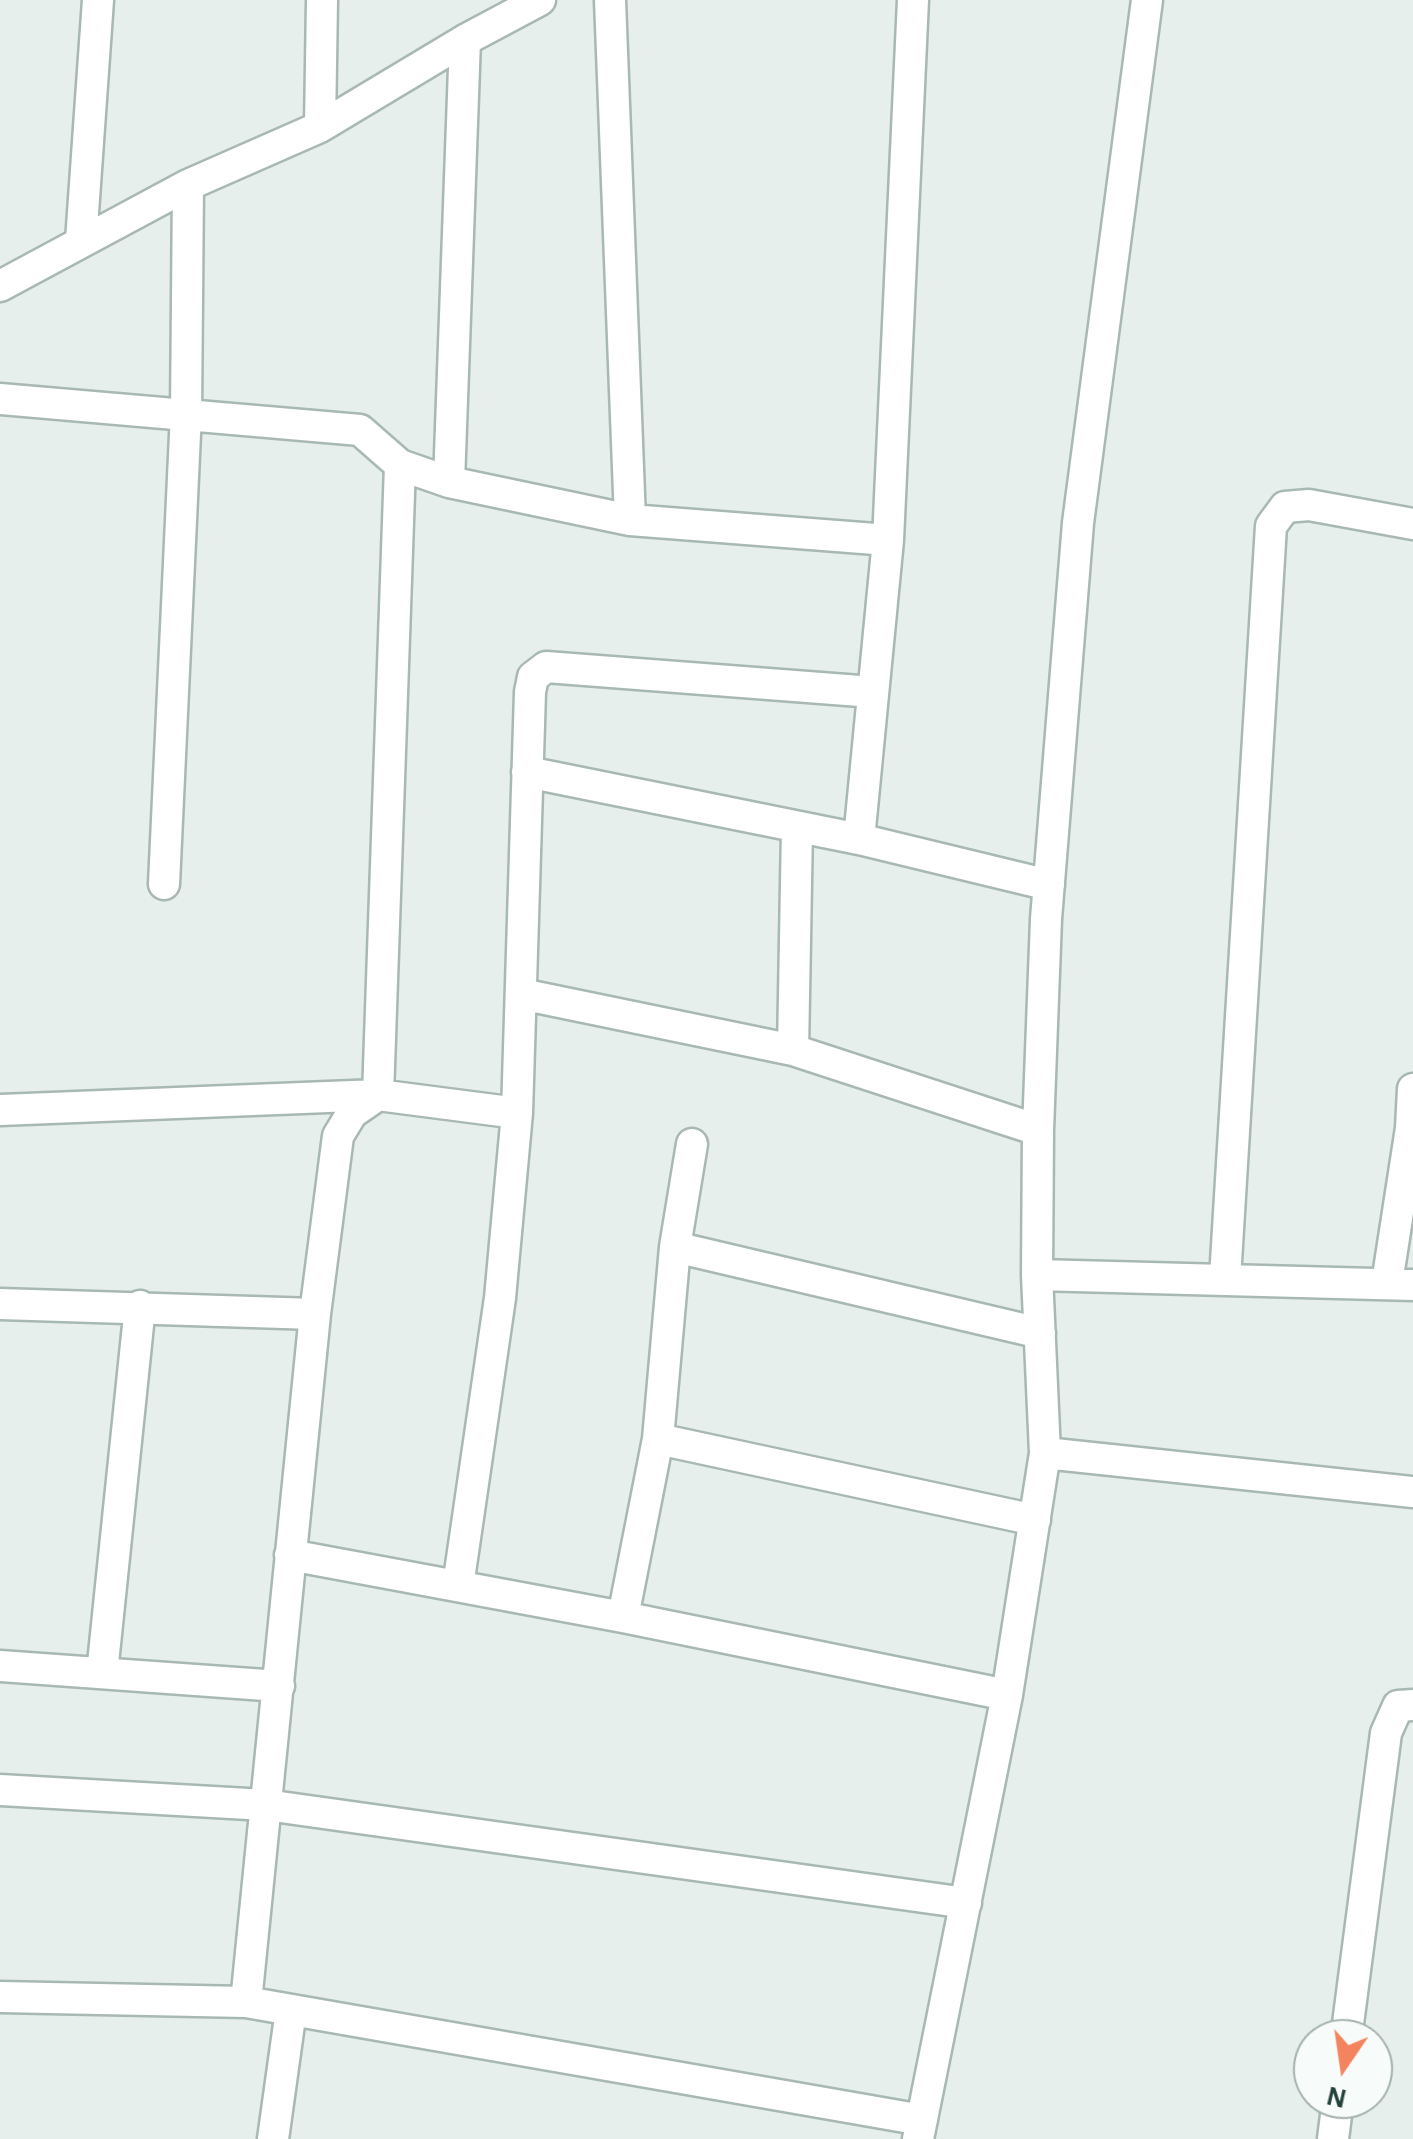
<!DOCTYPE html>
<style>
body{margin:0}
#map{position:relative;width:1413px;height:2139px;overflow:hidden;background:#e6efeb;font-family:"Alegreya Sans",sans-serif}
canvas{display:block}
.north{position:absolute;left:1293px;top:2019px;width:100px;height:100px;box-sizing:border-box;background:#f7fbf9;border:2px solid #a3b1ad;border-radius:50%;rotate:193deg;font-size:28px;font-weight:700;line-height:40px;text-align:center;color:#24423a}
.north::after{content:'';display:block;margin:auto;width:35px;height:45px;background:#f4845f;clip-path:polygon(50% 0,100% 100%,50% 72%,0 100%)}
</style>
<div id="map">
<canvas width="1413" height="2139"></canvas>
<div class="north">N</div>
</div>
<script>
const ctx = document.querySelector('canvas').getContext('2d');
ctx.lineJoin = 'round';
const toPath = rows => new Path2D(rows.map(r => 'M' + r).join(''));
function stroke(path, color, width, dash) { ctx.strokeStyle = color; ctx.lineWidth = width; ctx.lineCap = dash ? 'butt' : 'round'; ctx.setLineDash(dash || []); ctx.stroke(path); }
const street = toPath([
 [610,0,630,520],
 [320,127,322,0],
 [81,241,98,0],
 [0,286,188,185,320,127,465,40,540,0],
 [0,399,360,430,400,465,449,482,630,520,888,540],
 [449,482,465,40],
 [527,772,859,839,1049,885],
 [859,839,888,540,913,0],
 [164,884,186,413,188,185],
 [521,994,793,1050,1038,1130],
 [793,1050,797,828],
 [0,1110,378,1095,517,1113],
 [675,1247,1040,1333],
 [1037,1275,1413,1285],
 [1225,1278,1271,526,1285,507,1309,505,1413,524],
 [1387,1283,1411,1128,1413,1089],
 [0,1304,315,1314],
 [658,1439,1035,1520],
 [1045,1453,1413,1492],
 [290,1555,623,1617,1007,1695],
 [458,1586,500,1298,517,1113,530,692,533,677,546,667,873,692],
 [623,1617,658,1439,675,1247,692,1144],
 [0,1666,279,1686],
 [102,1673,140,1306],
 [0,1790,266,1805,966,1903],
 [0,1997,246,2002,922,2120],
 [246,2002,315,1314,338,1136,352,1113,378,1095,400,465],
 [1346,2039,1386,1733,1398,1706,1413,1705],
 [273,2139,291,2010],
 [918,2139,1007,1695,1045,1453,1037,1275,1038,1130,1046,919,1078,523,1147,0],
 [1333,2139,1338,2099]
]);
stroke(street, '#a8b8b2', 35);
stroke(street, '#fff', 30);
</script>
